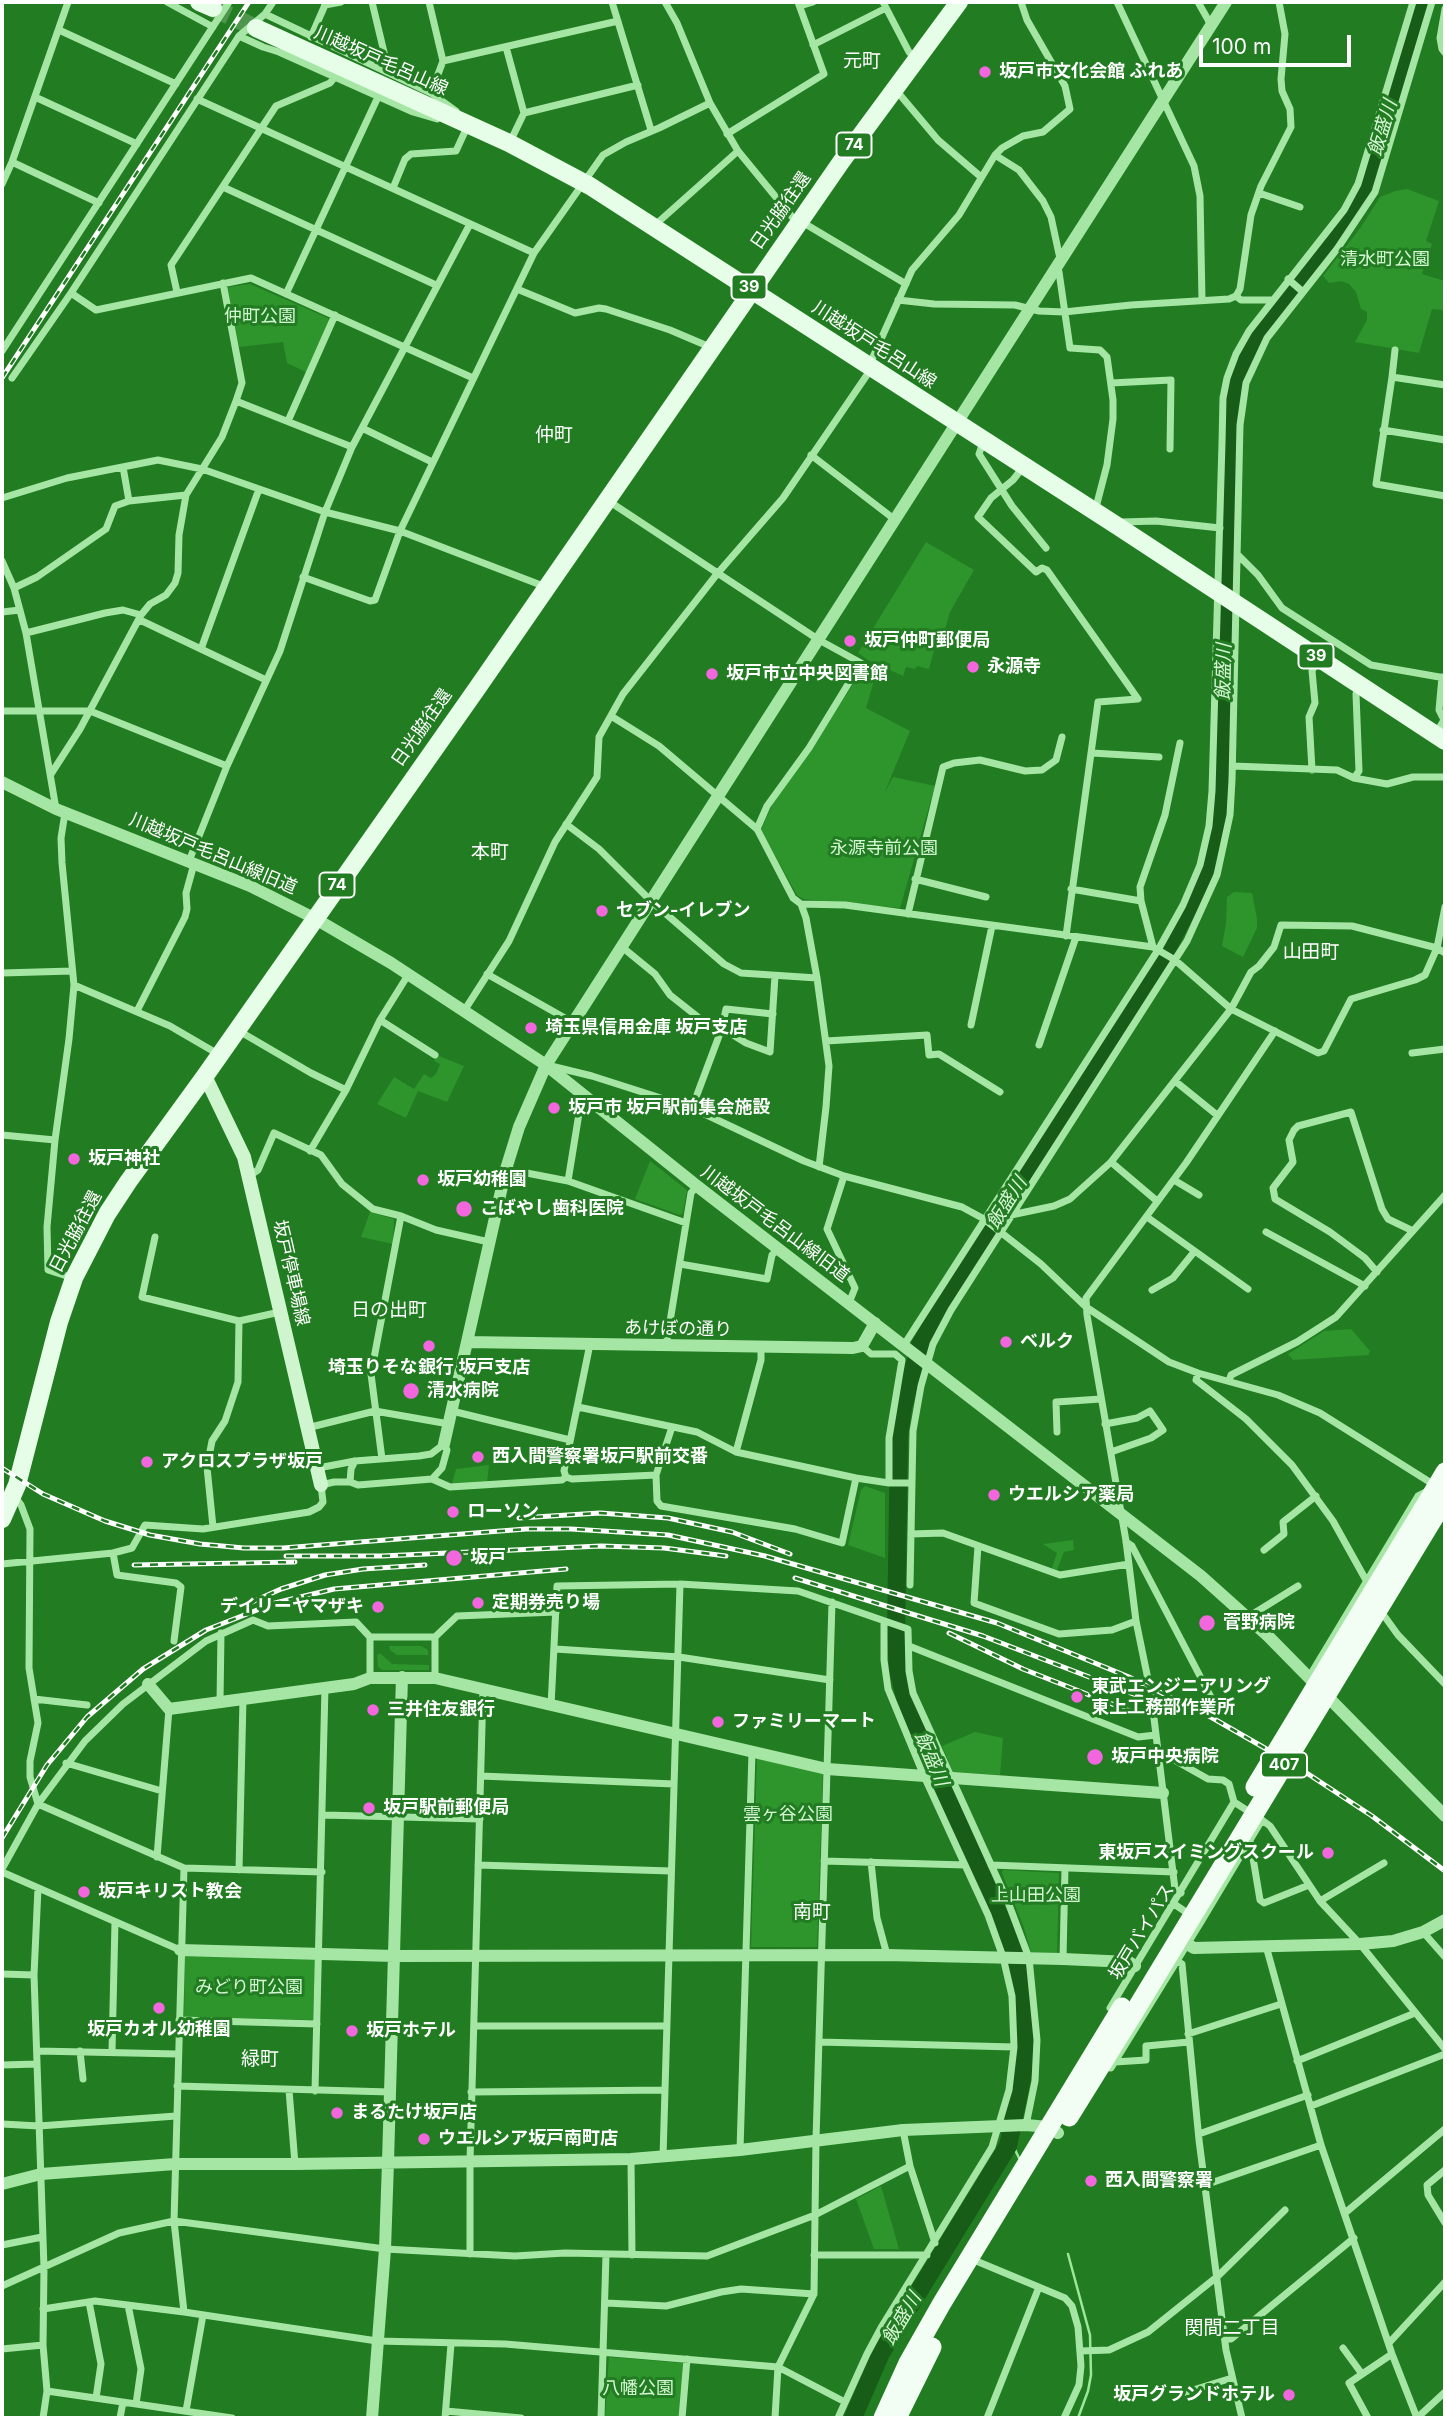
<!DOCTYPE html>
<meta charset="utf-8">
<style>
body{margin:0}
#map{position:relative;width:1447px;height:2420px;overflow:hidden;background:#227c22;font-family:Inter,sans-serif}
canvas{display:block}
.frame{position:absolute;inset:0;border:4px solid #fff;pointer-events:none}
.scale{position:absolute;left:1199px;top:35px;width:152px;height:32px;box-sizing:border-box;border:4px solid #fff;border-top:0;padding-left:9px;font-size:21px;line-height:24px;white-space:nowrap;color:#fff;-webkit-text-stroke:5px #227c22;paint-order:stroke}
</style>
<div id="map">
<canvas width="1447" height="2420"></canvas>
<div class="frame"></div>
<div class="scale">100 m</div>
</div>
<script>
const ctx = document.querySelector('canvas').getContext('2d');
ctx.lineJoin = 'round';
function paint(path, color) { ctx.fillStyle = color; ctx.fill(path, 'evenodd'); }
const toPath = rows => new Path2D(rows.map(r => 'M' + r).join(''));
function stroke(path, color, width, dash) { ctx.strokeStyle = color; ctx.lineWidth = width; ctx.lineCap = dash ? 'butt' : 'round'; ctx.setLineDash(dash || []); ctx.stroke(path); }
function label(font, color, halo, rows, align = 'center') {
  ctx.font = font + ' Inter,"Noto Sans JP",sans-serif'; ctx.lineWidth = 6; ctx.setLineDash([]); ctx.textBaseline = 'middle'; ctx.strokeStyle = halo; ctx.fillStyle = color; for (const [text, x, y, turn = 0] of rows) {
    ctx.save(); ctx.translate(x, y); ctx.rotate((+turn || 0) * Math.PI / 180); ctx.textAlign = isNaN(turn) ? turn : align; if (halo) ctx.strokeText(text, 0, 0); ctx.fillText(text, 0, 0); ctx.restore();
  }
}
paint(toPath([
 [1407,189,1439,201,1426,241,1432,244,1422,274,1445,281,1445,303,1443,310,1432,309,1419,353,1355,342,1367,320,1367,312,1361,309,1356,292,1349,284,1341,281,1329,283,1323,276,1361,227,1380,197,1395,191],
 [250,284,328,318,329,321,306,372,287,363,283,342,239,347,228,289,229,287],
 [926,542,974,570,950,612,942,640,937,639,929,669,917,666,915,669,906,667,903,676,868,660,858,653],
 [860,674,874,681,866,708,910,731,884,794,893,777,935,786,900,908,803,899,797,895,761,830,772,805],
 [1234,892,1252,893,1257,919,1257,928,1243,957,1222,946,1226,923,1227,897],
 [439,1056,464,1066,447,1102,418,1091,406,1118,377,1104,394,1077,414,1089,424,1074,431,1078,436,1074,440,1064,434,1061],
 [650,1161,687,1190,683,1213,680,1215,635,1199],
 [370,1212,394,1219,393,1244,361,1237],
 [1351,1329,1370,1351,1368,1355,1293,1360,1288,1354,1324,1331],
 [489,1465,487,1482,452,1484,456,1469],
 [865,1486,885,1493,885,1558,848,1545,861,1490],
 [1073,1540,1074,1550,1064,1552,1057,1570,1052,1568,1057,1553,1043,1544],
 [389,1646,421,1646,428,1650,428,1655,397,1655,390,1650],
 [380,1653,392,1664,429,1665,429,1670,382,1670,378,1667,377,1655],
 [975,1732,1003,1738,1000,1775,953,1772,942,1746],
 [757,1758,823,1772,817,1947,751,1947],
 [1003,1870,1059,1873,1057,1953,1031,1952,1023,1925,1002,1873],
 [185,1955,315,1958,313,2020,184,2017],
 [881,2186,899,2249,874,2249,856,2199],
 [609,2357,684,2363,680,2418,605,2418]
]), '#2e942c');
stroke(toPath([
 [1010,2139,1019,2158],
 [1068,2254,1090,2335,1091,2375,1088,2391,1078,2418]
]), '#9ce799', 2.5);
stroke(toPath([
 [853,2418,881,2353,1008,2146,1023,2074,1025,2044,1022,1987,1013,1947,918,1729,905,1697,898,1670,896,1636,899,1437,903,1407,920,1345,942,1307,1169,945,1201,883,1215,837,1221,801,1229,443,1231,401,1236,377,1243,360,1263,325,1349,221,1362,200,1370,180,1422,2]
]), '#175c17', 18);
stroke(toPath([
 [213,8,256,28]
]), '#4e964e', 18, [18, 9]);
stroke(toPath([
 [167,2,213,27],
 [273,2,265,14,239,36,71,293,96,310,251,278,473,378],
 [372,2,389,73],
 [429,2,443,61,431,93],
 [612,2,651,130],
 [665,2,677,23,710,103,738,151,798,224],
 [883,2,909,52,916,58],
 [1117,2,1194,166,1200,196,1202,300],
 [1198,2,1211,25],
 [325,5,341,2],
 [800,6,813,2],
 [1445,9,1440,38,1442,49,1445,53],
 [265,14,431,93,456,111],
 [59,30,176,84],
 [239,36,263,47,279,52,413,112,437,119],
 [311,37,325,5,324,2],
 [813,45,886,8],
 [506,47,524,113,510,142],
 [443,61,618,21],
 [895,89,938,140,981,177],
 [35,97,137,144],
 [197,99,534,253],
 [524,113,638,85],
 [727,134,824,74,798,2],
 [995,155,1019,170,1043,201,1051,217,1059,254,1063,257],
 [12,162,99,203],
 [2,184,12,162,68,2],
 [223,187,436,285],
 [393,188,405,159,411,154,456,151,468,125],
 [1259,193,1300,207],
 [802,222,906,284],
 [655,225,738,151],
 [1055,269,1059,272,1070,348,1100,350,1107,357,1113,400,1113,419,1107,465,1095,511],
 [1288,279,1303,292],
 [223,283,242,383,236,401],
 [517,289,575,313,599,308,606,309,670,330,710,347],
 [177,292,171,265,276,106,330,83,335,77],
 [286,294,378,97],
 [1236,296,1241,300,1272,300],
 [898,300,934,304,1015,305,1039,311,1064,312,1131,305,1229,299,1236,296,1240,289,1251,215,1261,186,1291,127,1290,109,1282,91,1281,79,1285,34,1279,2],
 [2,351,229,2],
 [869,366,912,270,959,215,995,155,1002,148,1023,136,1043,132,1070,109,1065,86,1027,20,1021,2],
 [1392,377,1395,350],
 [12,378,71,293],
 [1111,383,1171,380,1170,449],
 [1445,385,1392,377,1376,484,1445,496],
 [288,421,335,315],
 [362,428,432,462],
 [1383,430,1445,440],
 [983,442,979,454,1012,506,1046,548],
 [811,455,894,519],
 [1024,466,1013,480,991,498,978,517,1036,572,1042,568,1047,570,1138,699,1098,702,1066,936],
 [123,467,129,501],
 [2,498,67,478,158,460,202,469,325,512,400,531,546,587],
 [607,500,819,640,861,663,809,748,767,806,757,829],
 [1120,526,1122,522,1156,521,1220,528],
 [1238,555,1258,575,1282,608,1371,665,1445,678],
 [2,561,14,588,26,633,56,809],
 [303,577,370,601,375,600,400,531,534,253,603,155,626,142,659,128,710,103],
 [14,588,37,577,106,529,115,506,129,501,186,495],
 [2,612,20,610],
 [140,620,266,680],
 [26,633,105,613,123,610,141,615],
 [201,649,259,489],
 [2,711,90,711,227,766],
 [611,716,659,746,757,829,793,898,801,904,806,918,817,978,829,1066,826,1107,819,1167],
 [1436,733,1444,720,1439,710,1442,677],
 [1092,753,1159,757],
 [1233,766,1337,770,1354,778,1387,784,1413,777,1445,777],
 [1312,770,1309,717,1315,703,1312,671,1318,658],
 [51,774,80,729,141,615,150,604,166,595,175,583,178,573,179,535,186,495,222,437,236,401,352,447],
 [1354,778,1359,771,1356,694,1359,686],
 [65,813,61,838,62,863,74,985,69,1039,55,1140,47,1227,48,1270,73,1278],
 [566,824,599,849,651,901,724,964,741,973,817,978],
 [189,861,227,766,280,651,325,512,352,447,470,224],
 [915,879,986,897],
 [1071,889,1141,901],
 [801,904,845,905,1153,947,1175,960,1231,1009,1318,1053,1324,1051,1351,999,1415,980,1425,975,1437,948,1445,907],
 [908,914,943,767,954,763,980,760,1025,771,1042,770,1056,760,1062,737],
 [622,947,655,974,670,995,718,1033],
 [1153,947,1141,901,1140,887,1165,815,1180,743],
 [2,973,72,971],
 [487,974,572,1022],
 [74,985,170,1026,218,1054],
 [137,1011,185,917,187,909,186,893,194,864],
 [464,1011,509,941,555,842,597,777,599,737,623,694,717,574,783,498,871,369],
 [380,1020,435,1055],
 [971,1025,992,926],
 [722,1028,746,1043,770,1052,775,976],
 [239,1031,311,1073,346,1090],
 [826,1041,927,1035,929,1055,939,1054,1000,1092],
 [1039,1045,1076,937],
 [1412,1053,1445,1049],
 [551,1066,592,1076,692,1108,804,1161,844,1176,962,1207,984,1219,1041,1264,1086,1307,1169,1362,1198,1373,1278,1395,1320,1413,1436,1486],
 [1175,1081,1217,1115],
 [692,1108,722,1028,726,1009,773,1014],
 [2,1135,55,1140],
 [310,1151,346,1090,380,1020,408,975],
 [506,1169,568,1181,686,1223],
 [249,1176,258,1170,274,1133,321,1155,342,1184,373,1209,401,1216,436,1230,489,1242],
 [844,1176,827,1229,855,1288,849,1303],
 [1174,1180,1199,1195],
 [568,1181,582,1095],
 [1157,1201,1111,1162,1231,1009,1251,972,1259,966,1274,947,1281,925,1352,926,1437,948,1445,953],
 [1011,1215,1054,1206,1070,1199,1111,1162],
 [1147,1217,1248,1289],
 [1266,1232,1365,1286],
 [155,1237,142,1297,239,1321],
 [680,1264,767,1279,772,1255,778,1249],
 [1377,1272,1365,1258,1330,1232,1275,1199,1273,1188,1293,1162,1289,1140,1294,1130,1298,1126,1351,1112,1382,1209,1388,1219,1413,1231],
 [1152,1290,1173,1278,1194,1252],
 [904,1345,1158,950,1183,905,1200,865,1209,826,1212,791,1222,443,1223,398,1227,378,1236,354,1249,331,1344,210,1358,184,1413,2],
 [666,1346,691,1193,697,1186],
 [862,1346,871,1354,895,1354,902,1360,889,1438,889,1483],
 [1198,1373,1196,1380,1246,1419,1292,1465,1333,1521,1367,1582],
 [1229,1381,1231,1375,1297,1342,1336,1317,1445,1195],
 [578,1407,697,1432,736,1452,856,1478],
 [452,1411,570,1440],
 [1105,1424,1137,1418,1150,1411,1163,1430,1151,1438,1111,1452],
 [672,1427,656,1475,657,1501,661,1506,795,1529,842,1543,856,1478,889,1483,912,1483],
 [307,1428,375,1411,449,1424],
 [1057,1432,1056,1402,1101,1399],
 [736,1452,761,1360,761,1348],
 [382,1459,371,1374,401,1216],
 [566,1477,564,1471,590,1344],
 [432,1479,450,1487,562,1480,566,1477,572,1479,656,1475],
 [350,1482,351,1469,355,1461],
 [14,1496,21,1505,30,1529,29,1668,38,1723,30,1761,30,1777,38,1804,184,1868,322,1872],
 [213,1527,207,1467,212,1441,225,1421,238,1382,239,1321,280,1312],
 [911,1534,943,1533,1060,1575,1129,1564],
 [1126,1542,1132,1546,1212,1699],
 [978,1546,974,1603,1059,1634,1112,1630,1136,1621],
 [1264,1550,1284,1534,1283,1522,1316,1496],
 [113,1553,117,1575,176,1583,181,1587,174,1641],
 [2,1564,113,1553,132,1548,145,1525,203,1529,309,1512,319,1507,323,1502,321,1485,334,1482,350,1482,358,1485,432,1479,442,1468,447,1450,444,1444,431,1454,419,1456,355,1461,318,1468],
 [910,1585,913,1431,921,1386,933,1344,951,1310,1187,941,1217,875,1230,815,1232,780,1240,425,1246,383,1267,338,1337,249,1375,192,1432,2],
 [1248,1617,1298,1586],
 [1385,1617,1398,1635,1445,1684],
 [909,1646,1138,1737,1156,1735],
 [555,1649,679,1657,830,1680],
 [1309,1677,1418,1496,1426,1492],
 [370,1678,370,1637,435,1637],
 [435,1678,435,1637,457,1616,556,1612],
 [34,1699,87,1705],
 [220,1702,221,1633],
 [551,1706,557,1586,680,1584,798,1591,908,1629,909,1671,913,1693,1008,1902,1029,1958,1037,2040,1035,2081,1026,2125],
 [66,1763,162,1791],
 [481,1776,674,1784],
 [324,1815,480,1819],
 [1262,1820,1270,1826,1320,1901,1360,1944,1445,2049],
 [1250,1840,1260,1900,1264,1903,1309,1885],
 [157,1857,169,1709],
 [824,1861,965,1865],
 [871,1862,877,1918,887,1955],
 [478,1865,671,1871],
 [991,1865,1174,1872],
 [2,1869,38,1804,85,1741,123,1704,206,1641,253,1620,268,1626,356,1622,370,1637],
 [239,1870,243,1699],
 [2,1872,180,1950],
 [38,1888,34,1975,44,2268,43,2345,47,2391,43,2418],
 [1181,1893,1175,1889,1151,1694,1136,1621,1126,1541,1087,1315,1086,1298,1186,1163,1275,1031],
 [1320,1901,1384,1863],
 [1174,1904,1201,1922,1262,1820,1234,1802],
 [1423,1932,1445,1957],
 [1266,1946,1321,2145,1392,2354,1417,2418],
 [1063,1959,1065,1868],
 [1177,1961,1182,1964,1199,2140,1226,2350,1242,2418],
 [2,1974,34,1975],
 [1110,2008,1234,1802,1229,1784,1223,1780,1208,1779,1169,1757,1159,1758],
 [179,2020,317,2024],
 [474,2026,666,2026],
 [1188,2034,1281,2004],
 [819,2042,1014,2047],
 [38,2051,177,2054],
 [80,2051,83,2079],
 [112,2051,115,1922],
 [1297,2061,1415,2013],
 [1115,2062,1146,2060,1146,2046,1189,2042],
 [2,2065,37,2064],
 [1102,2067,1111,2068,1201,1922],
 [177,2086,390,2092],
 [289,2090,295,2164],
 [315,2091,325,1687],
 [471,2092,665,2090],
 [1311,2106,1445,2054],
 [2,2124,39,2126,176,2116],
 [903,2130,910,2166,935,2243],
 [1199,2134,1308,2095],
 [740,2150,752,1752],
 [663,2157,680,1584],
 [631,2159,632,2255],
 [1445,2170,1427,2185,1428,2195,1445,2223],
 [1205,2185,1321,2145],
 [1345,2213,1445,2129],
 [2,2245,42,2237],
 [470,2254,470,2161,483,1690],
 [814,2255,927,2255],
 [969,2258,1065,2298,1072,2306,1078,2327,1081,2366,1079,2385,1064,2418],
 [2,2286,119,2233,174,2221,385,2249,515,2256,565,2253,707,2256,815,2215,910,2166],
 [89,2302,101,2364,96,2398],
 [606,2303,666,2306,721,2292,741,2289,814,2294],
 [128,2305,141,2369,136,2404],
 [43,2309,95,2301,184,2312,377,2341,505,2344,778,2367,845,2402],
 [184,2312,174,2221,184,1868],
 [1225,2339,1231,2339,1354,2238],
 [1389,2343,1445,2282],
 [1343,2348,1362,2374],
 [2,2349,43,2345],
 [1081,2351,1109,2350,1148,2332,1218,2276,1285,2210],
 [47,2391,232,2418],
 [1180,2394,1232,2378],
 [186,2411,203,2315],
 [446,2411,521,2418],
 [120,2418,123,2402],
 [445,2418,451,2344],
 [601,2418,606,2255],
 [682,2418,687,2359],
 [775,2418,778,2367,814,2294,816,2140,832,1602],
 [838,2418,867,2354,882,2326,992,2147,1009,2090,1014,2047,1012,1996,1003,1957,988,1915,924,1776,888,1689,884,1660,884,1621],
 [987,2418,1039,2287],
 [1368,2418,1349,2383,1392,2354],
 [1417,2418,1445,2392]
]), '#a6e6a5', 7);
stroke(toPath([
 [2,782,56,809,250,886,314,918,391,963,546,1065,697,1186,1201,1576,1268,1636,1445,1816],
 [467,1342,853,1348,862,1346,875,1323],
 [444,1444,506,1169,519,1127,546,1065,1226,2],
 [148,1684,169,1709,354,1684,370,1678,435,1678,827,1769,1163,1793],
 [1187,1944,1194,1948,1360,1944,1393,1941,1423,1932,1445,1920],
 [180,1950,394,1956,887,1955,1063,1959,1129,1962,1135,1966],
 [2,2184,41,2174,175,2164,295,2164,631,2159,740,2150,903,2130,1026,2125,1048,2127,1058,2133],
 [372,2418,385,2249,388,2162,402,1677]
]), '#a6e6a5', 12);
stroke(toPath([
 [205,1076,244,1157,321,1485]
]), '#cff5cf', 14);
stroke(toPath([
 [199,2,213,8],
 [256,28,509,143,590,186,1119,527,1445,741],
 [2,1519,17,1485,59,1322,74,1278,107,1214,128,1182,205,1076,478,687,841,162,959,2]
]), '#e6fde7', 18);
stroke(toPath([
 [1423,1509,1445,1472],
 [1435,1516,1445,1499],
 [1069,2117,1133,2014],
 [883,2418,908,2363,942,2303,1122,2007],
 [897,2418,932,2347]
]), '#f2fef3', 19);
const rail = toPath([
 [2,378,249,2],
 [2,1468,43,1494,105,1521,150,1535,200,1544,244,1548,283,1548,526,1529,571,1529,668,1535,765,1556,997,1623,1129,1677,1209,1716,1296,1766,1372,1816,1445,1871],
 [519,1518,600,1513,668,1518,732,1532,790,1554],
 [286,1556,382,1556,601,1546,664,1548,726,1556],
 [134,1565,295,1562],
 [795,1578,983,1636,1141,1697],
 [252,1602,281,1589,325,1575,363,1569,425,1565],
 [949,1633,1023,1669,1135,1713],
 [2,1838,47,1765,87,1717,143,1669,206,1630,275,1603,334,1589,566,1569]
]);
stroke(rail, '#fff', 5);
stroke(rail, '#227c22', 2.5, [8]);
stroke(toPath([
 [1255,1787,1423,1509],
 [1133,2014,1435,1516]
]), '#f2fef3', 19);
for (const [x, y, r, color] of [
 [985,72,7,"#f267de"],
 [850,641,7,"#f267de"],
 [973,667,7,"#f267de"],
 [712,674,7,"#f267de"],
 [602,911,7,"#f267de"],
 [531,1028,7,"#f267de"],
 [554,1108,7,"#f267de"],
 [74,1159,7,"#f267de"],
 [423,1180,7,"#f267de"],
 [464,1209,9,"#f267de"],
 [1006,1342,7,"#f267de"],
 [429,1346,7,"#f267de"],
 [411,1391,9,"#f267de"],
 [478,1457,7,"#f267de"],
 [147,1462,7,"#f267de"],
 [994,1495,7,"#f267de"],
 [453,1512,7,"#f267de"],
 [454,1558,9,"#f267de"],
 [478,1603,7,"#f267de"],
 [378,1607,7,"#f267de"],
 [1207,1623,9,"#f267de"],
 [1077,1697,7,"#f267de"],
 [373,1710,7,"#f267de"],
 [718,1722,7,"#f267de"],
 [1095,1757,9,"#f267de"],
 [369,1808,7,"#f267de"],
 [1328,1853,7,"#f267de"],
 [84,1892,7,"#f267de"],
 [159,2008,7,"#f267de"],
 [352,2031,7,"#f267de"],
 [337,2113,7,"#f267de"],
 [424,2139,7,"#f267de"],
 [1091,2181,7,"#f267de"],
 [1289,2395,7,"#f267de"]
]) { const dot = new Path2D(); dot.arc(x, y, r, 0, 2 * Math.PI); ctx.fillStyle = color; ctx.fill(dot); stroke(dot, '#227c22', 2.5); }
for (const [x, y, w] of [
 [854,145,35],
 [749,287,35],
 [1316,656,35],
 [337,885,35],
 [1284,1765,46]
]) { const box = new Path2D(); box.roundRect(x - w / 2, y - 12.5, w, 25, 5); ctx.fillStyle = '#227c22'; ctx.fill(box); stroke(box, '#fff', 2); }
label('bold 16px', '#fff', null, [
 ["74",854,145],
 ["39",749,287],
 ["39",1316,656],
 ["74",337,885],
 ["407",1284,1765]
]);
label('18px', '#fff', '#227c22', [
 ["川越坂戸毛呂山線",381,61,24],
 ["日光脇往還",781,211,-55],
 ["川越坂戸毛呂山線",874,345,33],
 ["日光脇往還",422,728,-55],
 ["川越坂戸毛呂山線旧道",213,854,23],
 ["川越坂戸毛呂山線旧道",775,1224,37],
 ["日光脇往還",76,1232,-62],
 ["坂戸停車場線",291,1273,77],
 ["あけぼの通り",678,1329,1],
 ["坂戸バイパス",1142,1932,-59]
]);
label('bold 18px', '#fff', '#227c22', [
 ["坂戸市文化会館 ふれあ",999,72],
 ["坂戸仲町郵便局",864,641],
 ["永源寺",987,667],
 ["坂戸市立中央図書館",726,674],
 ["セブン-イレブン",616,911],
 ["埼玉県信用金庫 坂戸支店",545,1028],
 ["坂戸市 坂戸駅前集会施設",568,1108],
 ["坂戸神社",88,1159],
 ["坂戸幼稚園",437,1180],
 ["こばやし歯科医院",480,1209],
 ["ベルク",1020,1342],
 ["埼玉りそな銀行 坂戸支店",429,1368,"center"],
 ["清水病院",427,1391],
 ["西入間警察署坂戸駅前交番",492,1457],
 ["アクロスプラザ坂戸",161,1462],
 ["ウエルシア薬局",1008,1495],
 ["ローソン",467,1512],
 ["坂戸",470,1558],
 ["定期券売り場",492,1603],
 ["デイリーヤマザキ",364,1607,"right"],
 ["菅野病院",1223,1623],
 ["東武エンジニアリング",1091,1687],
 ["東上工務部作業所",1091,1708],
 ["三井住友銀行",387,1710],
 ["ファミリーマート",732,1722],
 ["坂戸中央病院",1111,1757],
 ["坂戸駅前郵便局",383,1808],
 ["東坂戸スイミングスクール",1314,1853,"right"],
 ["坂戸キリスト教会",98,1892],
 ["坂戸カオル幼稚園",159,2030,"center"],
 ["坂戸ホテル",366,2031],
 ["まるたけ坂戸店",351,2113],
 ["ウエルシア坂戸南町店",438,2139],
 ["西入間警察署",1105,2181],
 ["坂戸グランドホテル",1275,2395,"right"]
], 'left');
label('18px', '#d4f7d3', '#227c22', [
 ["清水町公園",1385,260],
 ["仲町公園",260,317],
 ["永源寺前公園",884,849],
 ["雲ヶ谷公園",788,1815],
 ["上山田公園",1036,1896],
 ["みどり町公園",249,1988],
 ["八幡公園",638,2389]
]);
label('19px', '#fff', '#227c22', [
 ["元町",862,61],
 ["仲町",554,435],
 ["本町",490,852],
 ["山田町",1311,952],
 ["日の出町",389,1310],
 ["南町",812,1912],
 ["緑町",260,2059],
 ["関間二丁目",1232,2328]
]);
label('italic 19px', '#d5f6d4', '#227c22', [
 ["飯盛川",1383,128,-73],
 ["飯盛川",1224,672,-89],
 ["飯盛川",1007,1203,-58],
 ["飯盛川",931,1759,67],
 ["飯盛川",902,2319,-59]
]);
</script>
